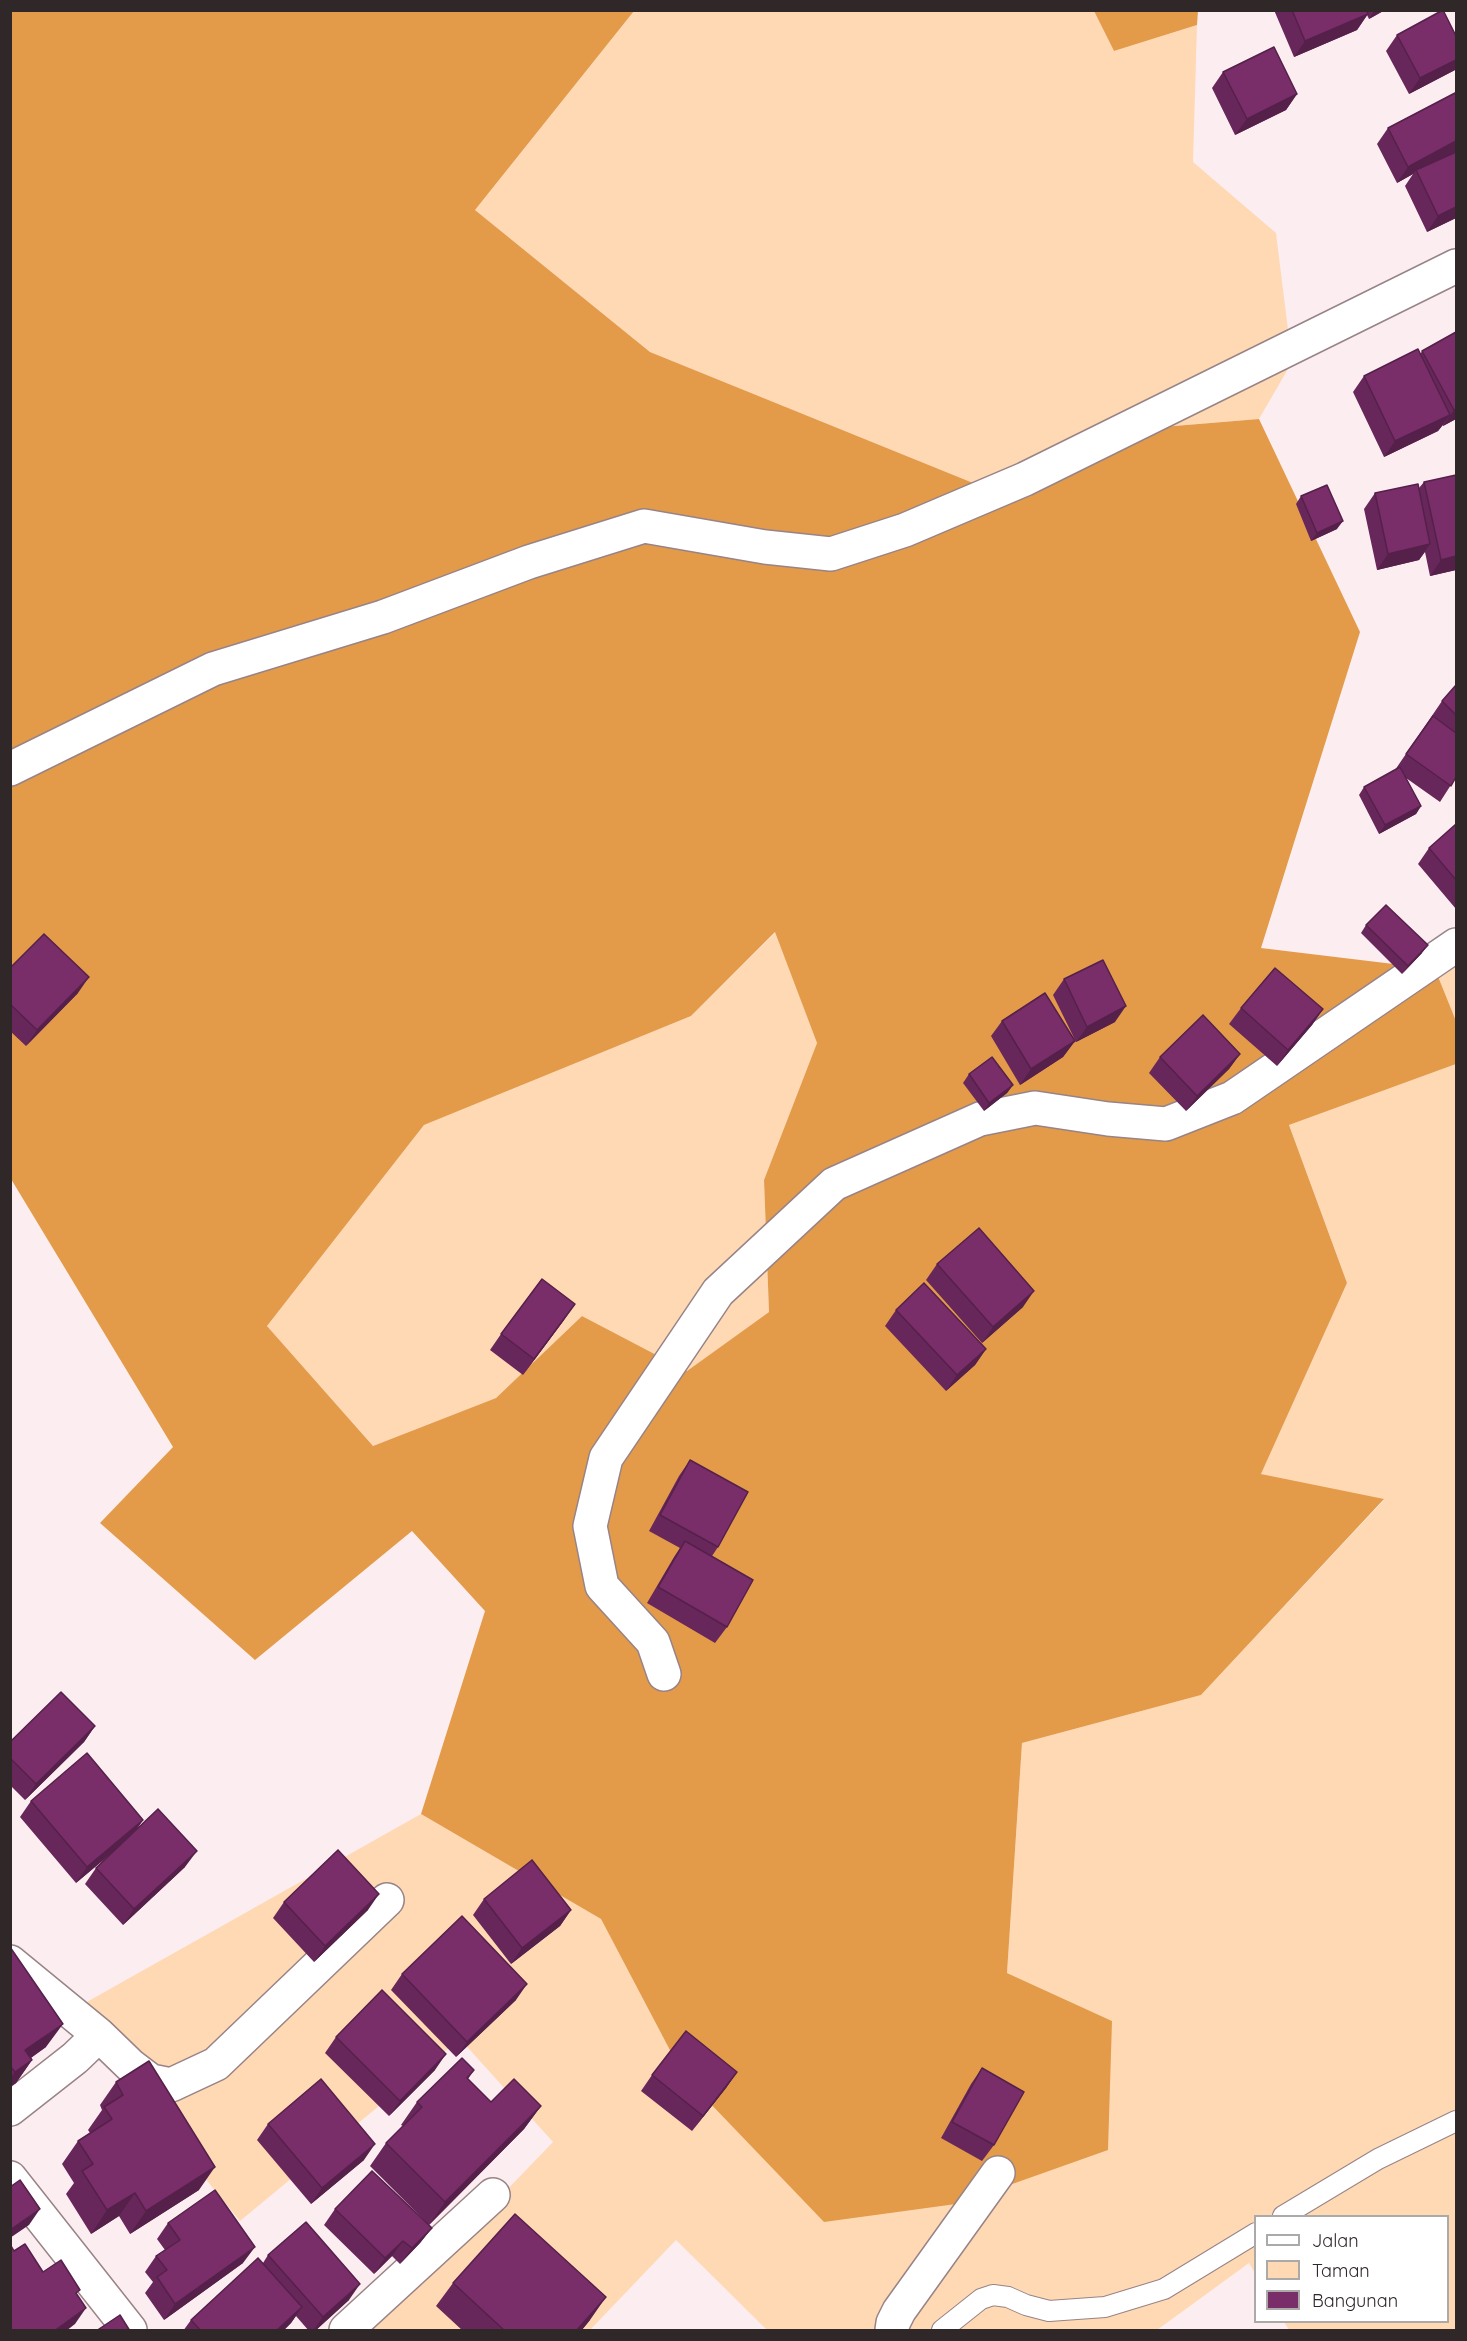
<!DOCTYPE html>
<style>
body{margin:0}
#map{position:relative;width:1467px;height:2341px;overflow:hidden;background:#fceef0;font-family:Quicksand,sans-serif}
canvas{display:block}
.frame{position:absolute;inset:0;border:12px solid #2f2728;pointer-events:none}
.legend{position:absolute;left:1254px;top:2215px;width:195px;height:108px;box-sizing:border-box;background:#fff;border:2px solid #aca9a9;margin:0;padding:8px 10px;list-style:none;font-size:18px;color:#2f2728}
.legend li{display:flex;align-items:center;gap:12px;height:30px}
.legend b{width:30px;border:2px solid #aca9a9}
</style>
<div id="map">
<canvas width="1467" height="2341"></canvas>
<div class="frame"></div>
<ul class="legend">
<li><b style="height:8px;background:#fff"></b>Jalan</li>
<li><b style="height:16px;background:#ffd9b4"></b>Taman</li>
<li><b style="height:16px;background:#792d69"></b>Bangunan</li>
</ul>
</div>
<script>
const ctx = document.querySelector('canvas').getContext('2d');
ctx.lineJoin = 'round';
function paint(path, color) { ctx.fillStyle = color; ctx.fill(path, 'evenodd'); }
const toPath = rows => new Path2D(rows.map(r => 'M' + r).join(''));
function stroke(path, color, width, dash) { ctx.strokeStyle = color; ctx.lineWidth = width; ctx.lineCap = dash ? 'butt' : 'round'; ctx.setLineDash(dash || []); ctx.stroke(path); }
paint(toPath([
 [634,11,1094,11,1114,51,1197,25,1193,162,1276,233,1292,362,1259,419,1103,432,983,487,650,352,475,210],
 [776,932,817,1043,764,1180,769,1312,687,1371,582,1316,496,1398,373,1446,267,1326,424,1125,691,1016],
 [1456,958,1456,1021,1435,969],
 [1456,1064,1456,2330,1289,2330,1284,2322,1448,2322,1448,2216,1256,2216,1255,2273,1249,2263,1157,2330,767,2330,676,2240,590,2330,372,2330,553,2142,460,2039,240,2221,69,2012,421,1814,601,1919,683,2075,1112,2021,1007,1973,1022,1743,1201,1695,1384,1500,1261,1474,1347,1283,1289,1125]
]), '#ffd9b4');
paint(toPath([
 [10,11,634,11,475,210,650,352,983,487,1102,432,1259,419,1360,632,1261,948,1435,969,1456,1021,1456,1064,1289,1125,1347,1283,1261,1474,1384,1499,1201,1695,1022,1743,1007,1973,1112,2021,1108,2150,956,2204,824,2222,683,2075,601,1919,421,1814,485,1611,412,1531,255,1660,100,1523,173,1447,11,1179],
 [775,932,817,1043,764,1180,769,1312,687,1371,582,1316,496,1398,373,1446,267,1326,424,1125,691,1016],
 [1094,11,1198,11,1197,25,1114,51]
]), '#e39b4a');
const lane = toPath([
 [1283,2216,1378,2159,1456,2121],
 [942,2330,981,2299,993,2295,1008,2297,1026,2305,1049,2311,1105,2307,1164,2289,1256,2233]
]);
const street = toPath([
 [10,769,213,669,383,617,529,562,644,526,765,547,831,554,905,530,1025,479,1456,266],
 [664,1674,653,1642,602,1586,590,1526,606,1458,718,1292,834,1184,980,1119,1035,1108,1108,1119,1166,1124,1232,1098,1456,945],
 [10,1962,99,2035],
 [10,2109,75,2058,99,2035,130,2065,151,2081,171,2085,216,2064,387,1900],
 [10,2178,130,2330],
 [346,2330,493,2195],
 [892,2330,893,2323,899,2311,998,2173]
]);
stroke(lane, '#988386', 22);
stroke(street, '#988386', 36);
stroke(lane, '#fff', 20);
stroke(street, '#fff', 33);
paint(toPath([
 [1274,10,1385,10,1369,19,1367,15,1357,30,1294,57],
 [1397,35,1455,70,1409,94,1386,51],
 [1223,72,1297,94,1286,110,1235,135,1212,88],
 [1388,128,1456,152,1456,218,1427,232,1405,186,1413,174,1397,183,1377,144],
 [1456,332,1456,419,1443,426,1443,425,1438,431,1384,457,1353,392,1364,376,1421,353,1422,351],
 [1424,482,1456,570,1430,576,1425,552,1419,560,1377,570,1364,509,1375,493,1419,488],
 [1301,496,1337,529,1311,541,1296,504],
 [1456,685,1456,777,1440,802,1406,778,1421,806,1416,814,1379,834,1359,795,1364,787,1395,770,1442,701],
 [1456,824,1456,909,1418,864,1429,848],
 [1366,925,1422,953,1402,974,1361,933],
 [10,968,78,993,26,1046,10,1031],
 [1064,979,1115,1022,1076,1042,1053,995],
 [1241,1008,1323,1009,1312,1025,1277,1066,1229,1024],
 [1002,1021,1075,1041,1063,1057,1020,1085,991,1036],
 [1240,1054,1229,1069,1186,1111,1149,1073,1160,1057],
 [969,1074,1013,1085,1007,1093,984,1111,963,1083],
 [937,1264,1023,1307,982,1343,926,1280],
 [896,1310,986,1349,975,1365,946,1391,885,1326],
 [564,1320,523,1375,490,1350,501,1334],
 [690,1460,718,1547,712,1556,727,1627,715,1643,647,1603,674,1557,680,1548,649,1531,679,1476],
 [95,1726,84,1742,25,1800,10,1785,10,1742],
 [31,1801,143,1820,136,1830,185,1867,123,1925,85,1884,96,1868,115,1850,76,1883,20,1817],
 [484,1899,571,1910,560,1926,511,1964,473,1915],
 [284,1902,368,1910,314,1962,273,1918],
 [10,1947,46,2047,31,2058,32,2060,16,2083,10,2087],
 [402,1974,516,2000,456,2057,391,1990],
 [336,2037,435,2070,389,2116,325,2053],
 [982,2068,994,2145,982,2161,941,2138,971,2084],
 [474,2070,468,2079,491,2102,541,2106,524,2129,429,2225,370,2166,386,2143,403,2126,401,2125,417,2102],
 [737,2072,726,2088,692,2131,641,2091,652,2075],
 [116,2082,199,2190,130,2234,119,2216,91,2234,66,2194,74,2183,62,2164,78,2141,90,2133,88,2130,102,2110,100,2105],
 [268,2124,364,2160,311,2204,257,2140],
 [335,2209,432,2228,420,2243,400,2264,392,2256,374,2274,324,2225],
 [168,2223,243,2263,164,2320,145,2293,153,2282,145,2272,156,2256,165,2250,157,2239],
 [268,2255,349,2300,315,2331,309,2331,296,2316,291,2323,283,2331,183,2331,191,2320,263,2263],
 [453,2283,590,2320,581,2331,463,2331,436,2306]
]), '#68275a');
paint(toPath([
 [1375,10,1385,10,1369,19],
 [1368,14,1357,30,1294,57,1305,41],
 [1456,60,1456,68,1455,70,1409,94,1420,78],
 [1297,94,1286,110,1235,135,1247,119],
 [1456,141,1456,152,1416,170,1413,174,1397,183,1408,167],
 [1456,207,1456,218,1427,232,1438,216],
 [1456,409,1456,419,1443,426,1454,410],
 [1450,415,1438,431,1384,457,1395,441],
 [1343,521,1337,529,1311,541,1317,533],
 [1430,544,1419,560,1377,570,1388,554],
 [1456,556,1456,570,1430,576,1441,560],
 [1421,806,1416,814,1379,834,1385,825],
 [1428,945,1422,953,1402,974,1408,966],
 [89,977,78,993,26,1046,37,1030],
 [1126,1006,1115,1022,1076,1042,1087,1027],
 [1323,1009,1312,1025,1277,1066,1288,1050],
 [1075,1041,1063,1057,1020,1085,1031,1069],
 [1240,1054,1229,1069,1186,1111,1197,1096],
 [1013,1085,1007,1093,984,1111,989,1103],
 [1034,1291,1023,1307,982,1343,993,1327],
 [575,1304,564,1320,523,1375,534,1359],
 [986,1349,975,1365,946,1391,957,1375],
 [95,1726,84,1742,25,1800,36,1784],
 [143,1820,132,1836,76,1883,87,1867],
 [197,1851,185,1867,123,1925,134,1909],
 [379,1894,368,1910,314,1962,325,1946],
 [571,1910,560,1926,511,1964,522,1948],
 [527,1984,516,2000,456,2057,467,2042],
 [63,2024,46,2047,13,2070,25,2050],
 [446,2054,435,2070,389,2116,400,2101],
 [32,2060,16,2083,10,2087,10,2078,15,2072],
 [737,2072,726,2088,692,2131,703,2116],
 [541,2106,524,2129,429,2225,445,2202],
 [375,2144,364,2160,311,2204,322,2188],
 [215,2167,199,2190,130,2234,146,2211],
 [135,2193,119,2216,91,2234,107,2210],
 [40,2209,29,2225,10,2238,10,2230],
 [432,2228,420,2243,400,2264,412,2248],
 [403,2241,392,2256,374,2274,385,2258],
 [255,2247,243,2263,164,2320,175,2304],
 [360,2284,349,2300,315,2331,313,2331,323,2317],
 [606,2297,590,2320,581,2331,576,2331],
 [302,2307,291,2323,283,2331,276,2331],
 [86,2308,75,2324,66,2331,54,2331]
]), '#55204a');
const building = toPath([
 [1292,10,1366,10,1368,14,1305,41,1292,10],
 [1443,10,1456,36,1456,60,1420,78,1397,35,1443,10],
 [1274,47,1297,94,1247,119,1223,72,1274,47],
 [1455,93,1456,95,1456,141,1408,167,1388,128,1455,93],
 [1456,152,1456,207,1438,216,1416,170,1456,152],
 [1456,332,1456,409,1454,410,1422,351,1456,332],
 [1418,349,1450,415,1395,441,1364,376,1418,349],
 [1456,475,1456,556,1441,560,1424,482,1456,475],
 [1418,484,1430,544,1388,554,1375,493,1418,484],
 [1327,485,1343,521,1317,533,1301,496,1327,485],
 [1456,685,1456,715,1442,701,1456,685],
 [1433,716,1456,733,1456,777,1451,786,1406,754,1433,716],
 [1400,767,1421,806,1385,825,1364,787,1400,767],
 [1456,824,1456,880,1429,848,1456,824],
 [1386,905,1428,945,1408,966,1366,925,1386,905],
 [44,934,89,977,37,1030,10,1004,10,968,44,934],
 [1103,960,1126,1006,1087,1027,1064,979,1103,960],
 [1275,968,1323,1009,1288,1050,1241,1008,1275,968],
 [1045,993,1075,1041,1031,1069,1002,1021,1045,993],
 [1203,1015,1240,1054,1197,1096,1160,1057,1203,1015],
 [992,1057,1013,1085,989,1103,969,1074,992,1057],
 [979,1228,1034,1291,993,1327,937,1264,979,1228],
 [542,1279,575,1304,534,1359,501,1334,542,1279],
 [924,1283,986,1349,957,1375,896,1310,924,1283],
 [690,1460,748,1492,718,1547,660,1515,690,1460],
 [685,1541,753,1580,727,1627,658,1587,685,1541],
 [61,1692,95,1726,36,1784,10,1758,10,1742,61,1692],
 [87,1753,143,1820,87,1867,31,1801,87,1753],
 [158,1809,197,1851,134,1909,96,1868,158,1809],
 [338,1850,379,1894,325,1946,284,1902,338,1850],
 [532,1860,571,1910,522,1948,484,1899,532,1860],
 [462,1916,527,1984,467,2042,402,1974,462,1916],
 [10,1947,63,2024,25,2050,32,2060,15,2072,10,2066,10,1947],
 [382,1990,446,2054,400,2101,336,2037,382,1990],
 [686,2031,737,2072,703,2116,652,2075,686,2031],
 [462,2058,474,2070,467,2078,491,2102,514,2079,541,2106,445,2202,386,2143,422,2107,417,2102,462,2058],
 [149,2061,215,2167,146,2211,135,2193,107,2210,82,2171,93,2164,78,2141,112,2119,104,2107,123,2095,116,2082,149,2061],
 [982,2068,1024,2092,994,2145,952,2122,982,2068],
 [321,2079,375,2144,322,2188,268,2124,321,2079],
 [372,2171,432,2228,412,2248,403,2241,385,2258,335,2209,372,2171],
 [20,2180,40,2209,10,2230,10,2187,20,2180],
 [215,2190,255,2247,175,2304,157,2277,167,2270,156,2256,180,2240,168,2223,215,2190],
 [515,2214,606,2297,576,2331,505,2331,453,2283,515,2214],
 [306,2222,360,2284,323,2317,268,2255,306,2222],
 [10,2244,14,2251,25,2244,43,2272,61,2260,80,2290,76,2293,86,2308,54,2331,10,2331,10,2244],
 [258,2258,302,2307,276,2331,201,2331,191,2320,258,2258],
 [120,2315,130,2331,96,2331,120,2315]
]);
paint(building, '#792d69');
stroke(building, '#55204a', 1.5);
</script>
